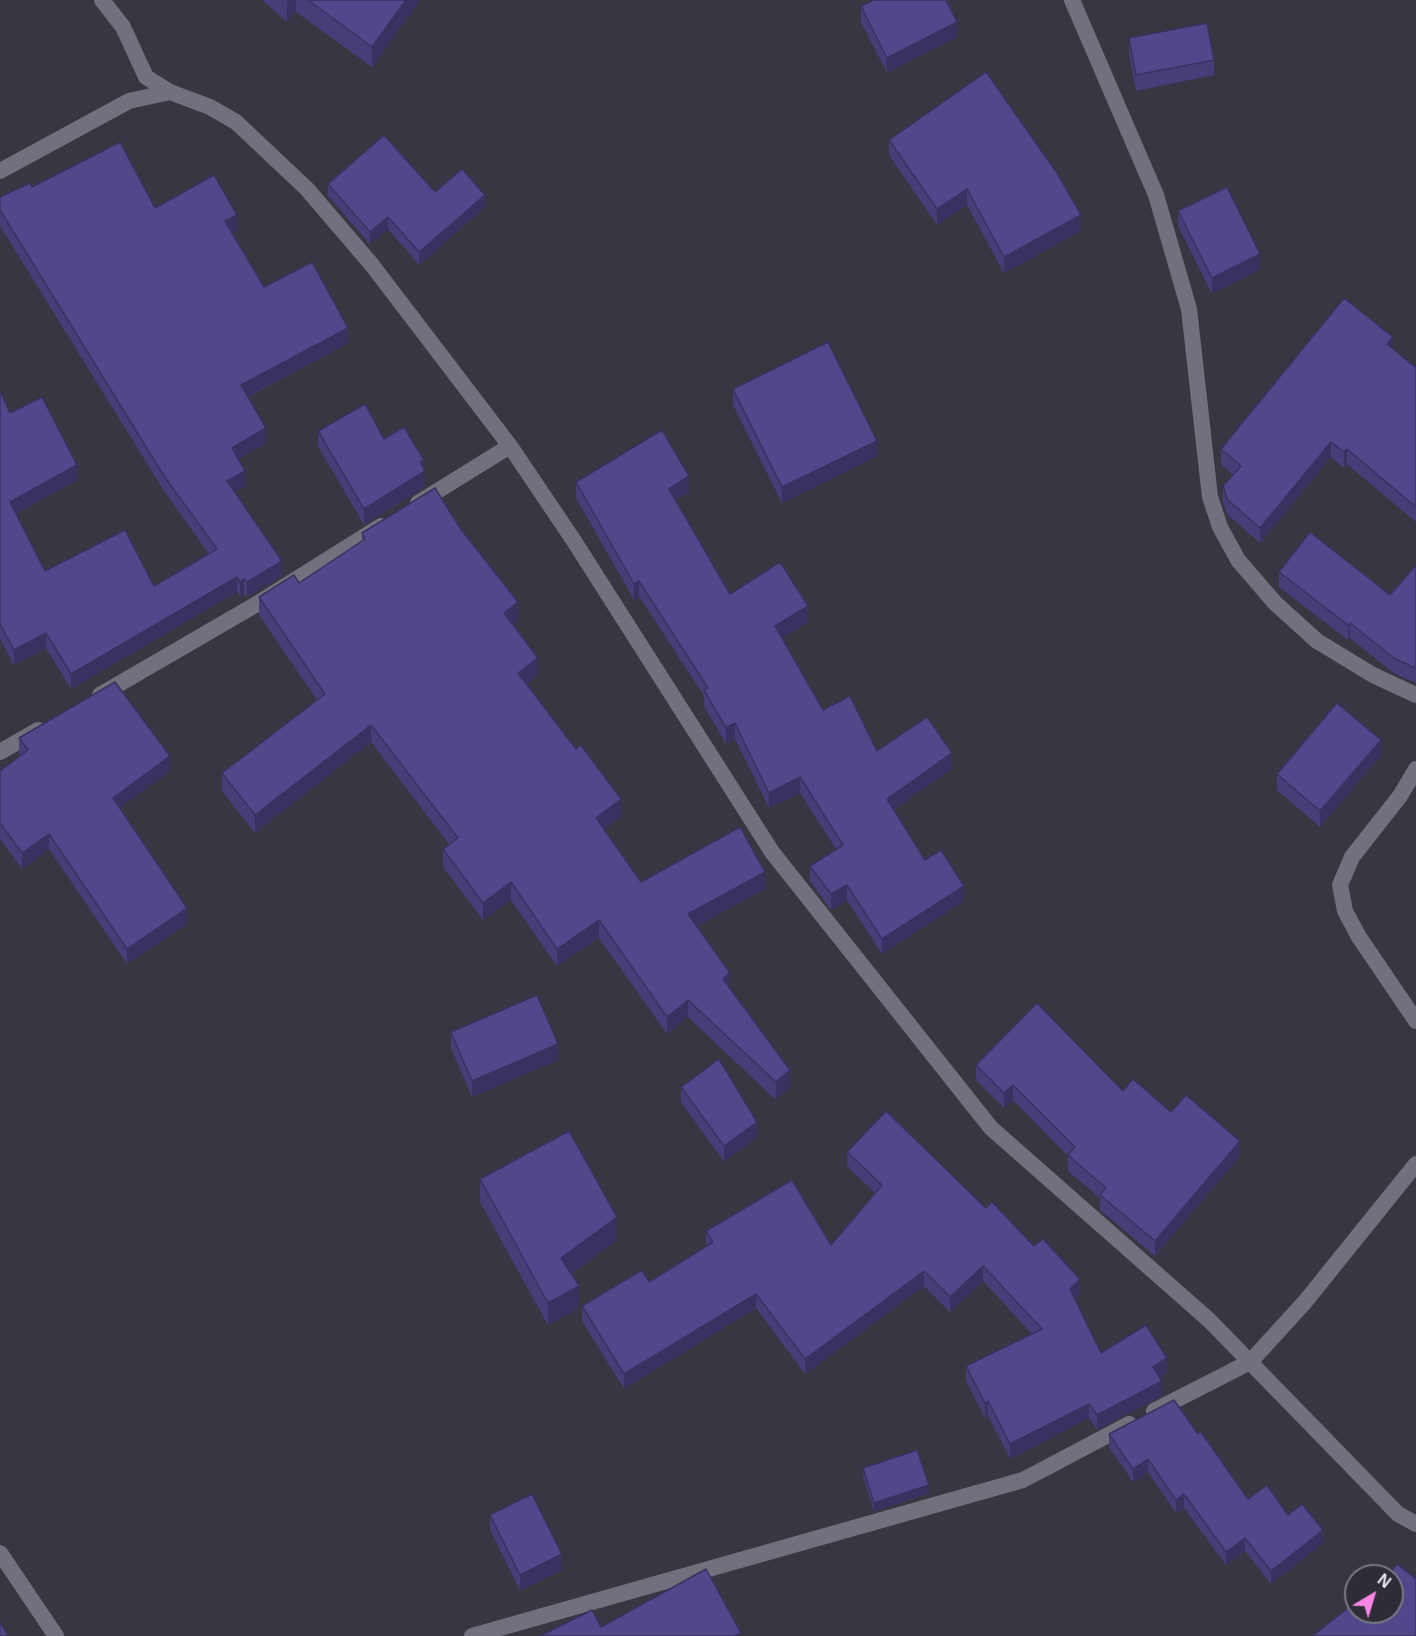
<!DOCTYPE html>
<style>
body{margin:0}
#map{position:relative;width:1416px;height:1636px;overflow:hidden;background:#373741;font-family:Helvetica,sans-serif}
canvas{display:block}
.north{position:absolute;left:1344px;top:1564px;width:60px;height:60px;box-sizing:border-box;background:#2d2c37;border:2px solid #797982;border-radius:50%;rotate:38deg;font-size:16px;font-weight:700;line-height:24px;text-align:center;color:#ececf3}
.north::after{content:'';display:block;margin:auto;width:21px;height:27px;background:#fb87e5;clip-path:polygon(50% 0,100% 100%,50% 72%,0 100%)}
</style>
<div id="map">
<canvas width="1416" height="1636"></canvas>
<div class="north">N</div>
</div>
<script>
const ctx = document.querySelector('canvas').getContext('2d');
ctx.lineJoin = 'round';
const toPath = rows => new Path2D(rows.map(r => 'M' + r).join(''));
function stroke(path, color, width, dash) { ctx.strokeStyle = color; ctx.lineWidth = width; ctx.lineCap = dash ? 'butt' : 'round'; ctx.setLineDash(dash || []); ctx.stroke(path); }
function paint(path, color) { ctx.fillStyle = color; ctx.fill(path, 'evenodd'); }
stroke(toPath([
 [102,0,123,27,146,77,170,92],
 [1072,0,1156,195,1189,309,1210,497,1220,527,1238,560,1275,603,1317,641,1373,675,1416,695],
 [0,171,129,101,170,92,210,107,236,122,307,189,372,265,510,446,574,541,772,852,991,1128,1209,1320,1398,1514,1416,1524],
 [418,503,510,446],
 [100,695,255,605,381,526],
 [0,752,38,730],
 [1416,769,1400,796,1352,857,1340,885,1345,911,1359,937,1416,1021],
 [1154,1411,1250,1362,1304,1303,1416,1164],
 [0,1553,56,1636],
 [472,1636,1023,1480,1129,1424]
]), '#71717d', 16);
paint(toPath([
 [262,0,420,0,372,67,296,12,287,22],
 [861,6,957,37,887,73,861,22],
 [1129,38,1214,60,1214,75,1136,91,1129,54],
 [889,140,1081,231,1004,273,967,205,937,225,889,155],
 [328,184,435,192,485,207,419,265,388,229,370,244,328,196],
 [32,187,155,208,237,230,232,233,264,287,348,343,248,397,266,443,238,459,245,486,234,492,282,576,247,597,244,594,240,597,237,592,71,689,46,648,14,665,0,639,0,391,10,413,77,480,16,514,45,571,154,586,209,554,164,491,0,226,0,197],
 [1178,211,1260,269,1212,294,1178,226],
 [1393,349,1416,368,1416,522,1347,464,1344,468,1331,457,1260,543,1227,514,1223,502,1223,486,1233,475,1221,464,1221,449],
 [733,389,877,456,782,503,733,405],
 [318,431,384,439,424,469,425,487,364,525,318,446],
 [576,482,689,492,675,500,730,594,808,622,782,638,823,710,877,751,952,769,893,810,925,860,964,901,882,954,847,900,831,910,810,881,810,866,836,849,800,793,769,808,735,739,726,744,704,706,704,696,639,596,634,600,576,498],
 [362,533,518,620,513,624,538,675,527,684,621,817,604,829,641,882,765,889,697,926,730,989,790,1088,776,1100,688,1017,667,1034,599,938,557,966,511,900,483,920,443,867,443,849,449,844,371,742,255,833,222,791,222,773,317,700,259,615,259,597,299,583,362,541],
 [1416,565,1416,683,1395,674,1350,638,1348,640,1279,587,1279,572,1390,595],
 [19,738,170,771,119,808,187,924,127,964,49,849,22,869,0,839,0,771,21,756,19,753],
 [1381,755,1320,827,1277,790,1277,774],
 [451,1032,558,1060,472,1097,451,1048],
 [976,1065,1123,1091,1171,1112,1240,1156,1155,1256,1100,1210,1100,1198,1068,1171,1068,1156,1013,1100,1004,1108,976,1080],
 [681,1087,757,1137,724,1162,681,1102],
 [847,1152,986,1208,1080,1294,1075,1299,1101,1353,1167,1373,1160,1377,1162,1396,1097,1430,1089,1418,1010,1459,988,1416,985,1418,966,1381,966,1366,1032,1334,983,1281,950,1312,924,1286,805,1374,756,1308,624,1389,582,1321,582,1306,649,1282,706,1246,706,1231,831,1245,875,1193,847,1166],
 [480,1179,617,1240,571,1274,579,1308,548,1325,480,1202],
 [1109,1434,1198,1434,1248,1499,1288,1515,1323,1543,1271,1584,1245,1551,1226,1565,1184,1508,1176,1513,1148,1472,1133,1482,1109,1447],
 [863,1468,929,1493,874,1511,863,1476],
 [490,1515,562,1570,520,1591,490,1530]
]), '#463e78');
paint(toPath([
 [288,0,296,0,296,12,287,22,287,2],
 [406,0,420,0,372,67,372,47],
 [957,22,957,37,887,73,887,58],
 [967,189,967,205,937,225,937,209],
 [485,195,485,207,419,265,419,252],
 [237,215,237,230,225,236,225,221],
 [1081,215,1081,231,1004,273,1004,257],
 [388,217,388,229,370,244,370,232],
 [1260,254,1260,269,1212,294,1212,278],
 [348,328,348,343,241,400,241,385],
 [1393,337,1393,352,1387,344],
 [266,428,266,443,232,463,232,448],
 [877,441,877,456,782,503,782,487],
 [1331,442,1331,457,1260,543,1260,528],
 [1347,449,1347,464,1344,468,1344,452],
 [424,460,425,487,364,525,364,509],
 [77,465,77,480,10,517,10,502],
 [245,471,245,486,227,496,227,481],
 [689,476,689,492,669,504,669,489],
 [282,561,282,576,247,597,247,582],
 [237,577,237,592,71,689,71,674],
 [244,579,244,594,240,597,240,582],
 [639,581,639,596,634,600,634,584],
 [518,602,518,620,504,631,504,613],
 [808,606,808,622,775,642,775,626],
 [1350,623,1350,638,1348,640,1348,625],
 [46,633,46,648,14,665,14,650],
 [538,658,538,675,518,691,518,673],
 [735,723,735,739,726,744,726,728],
 [371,725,371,742,255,833,255,815],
 [1381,740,1381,755,1320,827,1320,811],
 [952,753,952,769,887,814,887,799],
 [170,756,170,771,113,813,113,798],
 [800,777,800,793,769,808,769,793],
 [621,799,621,817,596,835,596,818],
 [49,834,49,849,22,869,22,853],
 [765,872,765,889,688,931,688,914],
 [511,882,511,900,483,920,483,903],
 [847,885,847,900,831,910,831,894],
 [964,886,964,901,882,954,882,939],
 [187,908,187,924,127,964,127,949],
 [599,920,599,938,557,966,557,949],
 [730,973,730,991,723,979],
 [688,1000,688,1017,667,1034,667,1017],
 [558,1044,558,1060,472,1097,472,1081],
 [790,1070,790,1088,776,1100,776,1082],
 [1013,1085,1013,1100,1004,1108,1004,1093],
 [757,1122,757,1137,724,1162,724,1146],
 [1240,1141,1240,1156,1155,1256,1155,1241],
 [617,1217,617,1240,561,1281,561,1258],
 [983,1266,983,1281,950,1312,950,1297],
 [924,1271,924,1286,805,1374,805,1359],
 [1080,1279,1080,1294,1070,1304,1070,1289],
 [579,1286,579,1308,548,1325,548,1303],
 [756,1294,756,1308,624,1389,624,1374],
 [1167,1358,1167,1373,1153,1381,1153,1367],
 [1162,1381,1162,1396,1097,1430,1097,1415],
 [988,1401,988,1416,985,1418,985,1403],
 [1089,1404,1089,1418,1010,1459,1010,1444],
 [1148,1459,1148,1472,1133,1482,1133,1469],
 [929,1485,929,1493,874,1511,874,1503],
 [1184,1494,1184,1508,1176,1513,1176,1500],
 [1323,1530,1323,1543,1271,1584,1271,1571],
 [1245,1538,1245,1551,1226,1565,1226,1552],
 [562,1554,562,1570,520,1591,520,1575]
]), '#393261');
const building = toPath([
 [308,0,406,0,372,47,308,0],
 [874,0,946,0,957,22,887,58,861,6,874,0],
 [1207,23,1214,60,1136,75,1129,38,1207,23],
 [986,72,1057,173,1081,215,1004,257,967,189,937,209,889,140,986,72],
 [384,135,435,192,462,169,485,195,419,252,388,217,370,232,328,184,384,135],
 [120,142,155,208,214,175,237,215,225,221,264,287,312,262,348,328,241,385,266,428,232,448,245,471,227,481,282,561,247,582,244,579,240,582,237,577,71,674,46,633,14,650,0,624,0,391,10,413,42,397,77,465,10,502,45,571,125,530,154,586,217,549,164,476,0,210,0,197,30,183,32,187,120,142],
 [1227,187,1260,254,1212,278,1178,211,1227,187],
 [1344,298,1393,337,1387,344,1416,368,1416,507,1347,449,1344,452,1331,442,1260,528,1227,499,1223,486,1241,466,1221,449,1344,298],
 [828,342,877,441,782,487,733,389,828,342],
 [365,404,384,439,404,427,424,460,420,462,425,471,364,509,318,431,365,404],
 [662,430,689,476,669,489,730,594,780,562,808,606,775,626,823,710,850,696,877,751,927,717,952,753,887,799,925,860,941,850,964,886,882,939,847,885,831,894,810,866,843,845,800,777,769,793,735,723,726,728,704,690,708,688,639,581,634,584,576,482,662,430],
 [435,488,460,528,518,602,504,613,538,658,518,673,576,749,581,745,621,799,596,818,641,882,740,827,765,872,688,914,730,973,723,979,790,1070,776,1082,688,1000,667,1017,599,920,557,949,511,882,483,903,443,849,458,838,371,725,255,815,222,773,325,694,259,597,294,575,299,583,365,539,362,533,435,488],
 [1310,532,1390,595,1416,565,1416,668,1395,659,1350,623,1348,625,1279,572,1310,532],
 [115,682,170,756,113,798,187,908,127,949,49,834,22,853,0,823,0,771,28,750,19,738,115,682],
 [1337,703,1381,740,1320,811,1277,774,1337,703],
 [537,995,558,1044,472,1081,451,1032,537,995],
 [1037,1003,1123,1091,1133,1079,1171,1112,1186,1095,1240,1141,1155,1241,1100,1195,1106,1188,1068,1155,1075,1147,1013,1085,1004,1093,976,1065,1037,1003],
 [719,1059,757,1122,724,1146,681,1087,719,1059],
 [886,1111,986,1208,992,1202,1034,1246,1043,1239,1080,1279,1070,1289,1101,1353,1146,1325,1167,1358,1153,1367,1162,1381,1097,1415,1089,1404,1010,1444,988,1401,985,1403,966,1366,1042,1329,983,1266,950,1297,924,1271,805,1359,756,1294,624,1374,582,1306,642,1270,649,1282,713,1242,706,1231,792,1180,831,1245,882,1185,847,1152,886,1111],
 [569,1131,617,1217,561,1258,579,1286,548,1303,480,1179,569,1131],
 [1174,1400,1198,1434,1201,1432,1248,1499,1267,1485,1288,1515,1302,1504,1323,1530,1271,1571,1245,1538,1226,1552,1184,1494,1176,1500,1148,1459,1133,1469,1109,1434,1174,1400],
 [917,1450,929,1485,874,1503,863,1468,917,1450],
 [532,1494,562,1554,520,1575,490,1515,532,1494],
 [1397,1564,1416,1579,1416,1636,1312,1636,1356,1602,1356,1612,1392,1612,1392,1576,1388,1576,1397,1564],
 [706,1569,741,1633,735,1636,540,1636,592,1610,601,1627,706,1569],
 [0,1622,8,1636,0,1636,0,1622]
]);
paint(building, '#51488b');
stroke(building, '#393261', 1.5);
</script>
